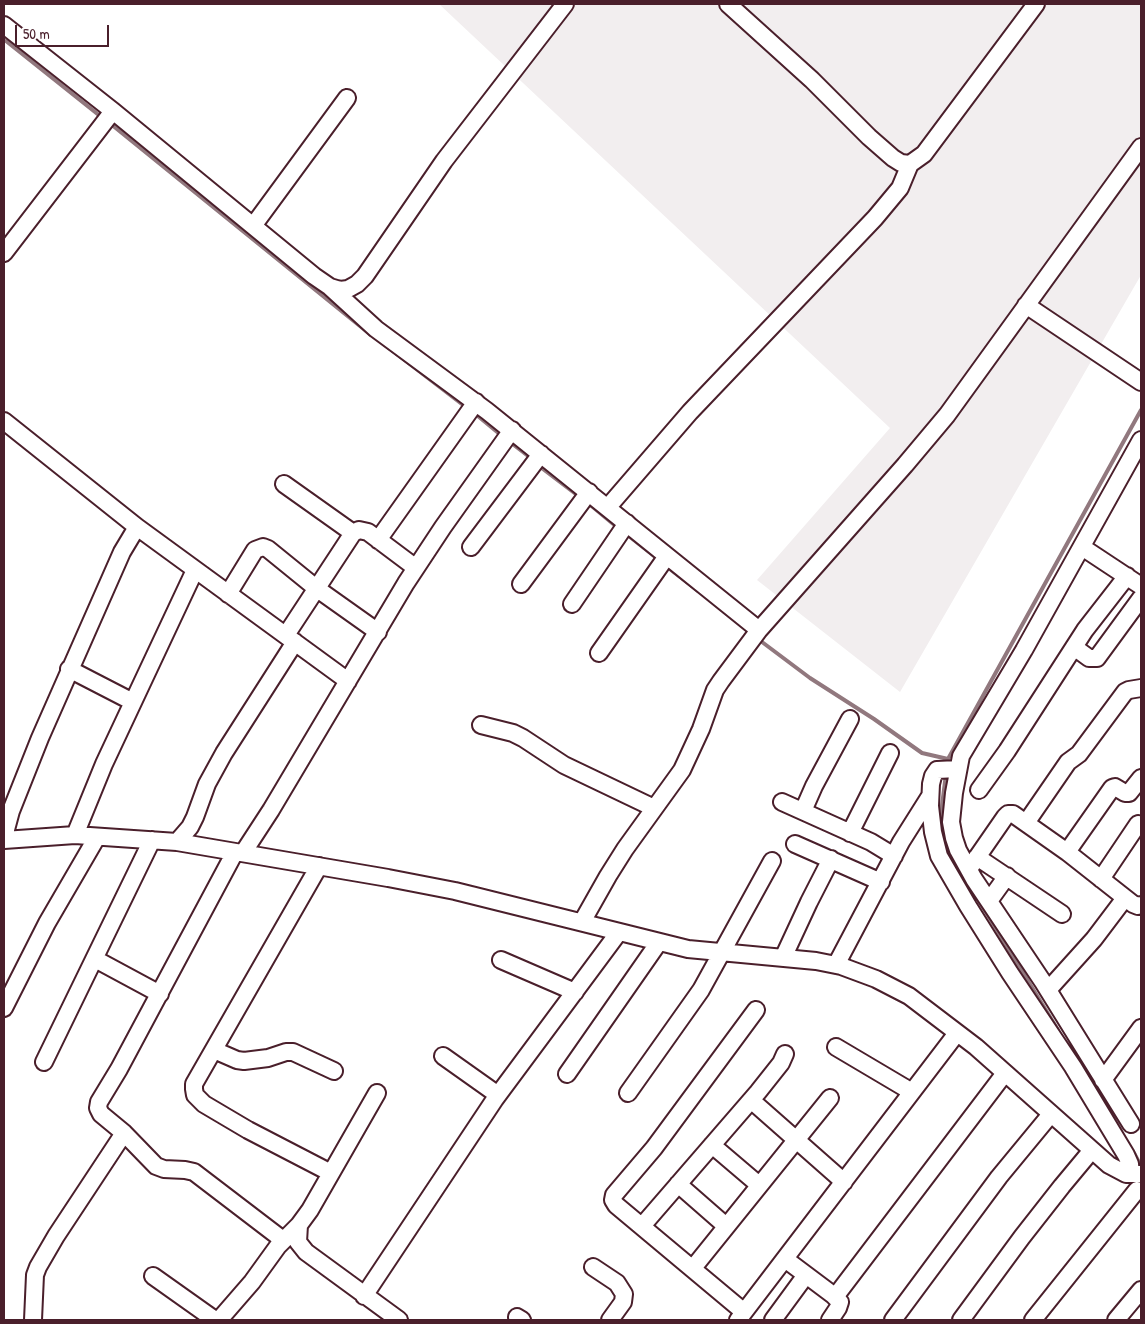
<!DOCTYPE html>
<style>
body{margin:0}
#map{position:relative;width:1145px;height:1324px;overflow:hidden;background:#fff;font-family:"Patrick Hand",sans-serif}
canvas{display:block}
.frame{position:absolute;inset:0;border:5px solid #4a1f2b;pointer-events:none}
.scale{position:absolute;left:15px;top:25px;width:94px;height:22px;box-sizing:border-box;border:2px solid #4a1f2b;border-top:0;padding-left:6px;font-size:15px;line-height:18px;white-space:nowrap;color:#4a1f2b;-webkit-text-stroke:4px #fff;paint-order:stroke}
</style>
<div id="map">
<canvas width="1145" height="1324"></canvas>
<div class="frame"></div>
<div class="scale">50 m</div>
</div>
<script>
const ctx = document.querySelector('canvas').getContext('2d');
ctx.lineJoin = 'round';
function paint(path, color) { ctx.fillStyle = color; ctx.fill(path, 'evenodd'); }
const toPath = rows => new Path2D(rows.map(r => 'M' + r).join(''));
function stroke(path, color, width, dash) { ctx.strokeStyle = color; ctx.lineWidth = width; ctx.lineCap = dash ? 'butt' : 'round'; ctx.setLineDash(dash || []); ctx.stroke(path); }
paint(toPath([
 [439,4,1141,4,1141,275,900,692,757,580,890,428]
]), '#f2eeef');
stroke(toPath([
 [6,41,100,116],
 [112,125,371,335],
 [385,345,467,408],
 [473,412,502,436],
 [510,442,532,459],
 [539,466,581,498],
 [588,503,618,528],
 [625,533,659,560],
 [671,570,698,591],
 [758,639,810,678,874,719,922,753,948,759],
 [947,765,948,759,1141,410],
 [946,774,940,821,951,856,962,875],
 [973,891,1058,1030],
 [1134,1153,1141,1166]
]), '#91787e', 4);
const minor = toPath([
 [728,4,812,80,869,137,893,158,901,163,910,164,924,154,1036,4],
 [4,25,113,111,314,276,330,287,340,290,348,289,357,284,365,276,444,161,565,4],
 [253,226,347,98],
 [4,253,113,111],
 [330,287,376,329,487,411,759,630],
 [1026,305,1141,382],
 [4,421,137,527,348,681],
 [284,484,353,533],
 [608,507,690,412,875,218,900,188,910,164],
 [378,540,476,402],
 [471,547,541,454],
 [1082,547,1141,586],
 [521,584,589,492],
 [228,594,255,550,263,547,268,549,316,588,378,632],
 [572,604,627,523],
 [286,635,353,533,359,530,368,532,416,568],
 [1074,647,1089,658,1097,658,1141,598],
 [599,653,667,556],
 [69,669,133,702],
 [481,725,513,733,523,738,564,765,654,808],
 [958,769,937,770,933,776,931,784,930,806,933,832,939,856,968,906,1010,973,1073,1067,1126,1155,1130,1164,1131,1174],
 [979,790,1007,751,1085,630,1127,576],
 [782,802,871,842,894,856],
 [803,811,814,786,850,719],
 [1026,823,1068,762,1079,754,1125,692,1129,690,1141,688],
 [850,833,890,753],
 [75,835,104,764,195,570],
 [4,837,11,811,40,738,122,552,137,527],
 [4,840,75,835,177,842,388,878,455,891,688,949,816,961,841,966,876,979,909,996,976,1047,1109,1165,1126,1174,1141,1174],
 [177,842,190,827,195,817,207,784,224,753,295,642],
 [795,844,881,882],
 [235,852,119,1069,99,1102,98,1108,101,1114,124,1133,156,1166,164,1169,185,1170,194,1172,283,1240],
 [1067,852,1112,788,1115,787,1125,793,1129,793,1141,778],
 [243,853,271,810,406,583,443,527,512,430],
 [977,857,1062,914],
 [319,866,194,1084,194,1089,195,1095,204,1104,248,1130,331,1173],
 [969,869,1005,817,1008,814,1013,814,1067,852,1133,904,1138,906,1141,905],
 [1101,879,1138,824],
 [989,901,1007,876],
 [582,922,608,876,625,849,682,770,701,729,715,690,721,681,759,630,905,465,947,415,1141,147],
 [783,958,809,902,831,859],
 [95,959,160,994],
 [501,960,575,992],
 [836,965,901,842,930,796],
 [1048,990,1094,939,1125,898],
 [4,1008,47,923,97,837],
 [836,1047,912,1092],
 [214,1050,237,1060,244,1061,268,1058,286,1052,293,1052,334,1071],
 [443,1056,498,1095],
 [44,1062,152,840],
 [567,1074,659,942],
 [1103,1080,1141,1028],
 [628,1093,701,990,772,861],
 [751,1100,844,1182],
 [1131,1124,1043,982,974,879,958,850,954,838,951,822,954,793,961,756,1024,650,1141,440],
 [712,1145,759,1185],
 [678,1184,726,1226],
 [299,1225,298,1242,306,1252,399,1320],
 [642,1226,758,1092,781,1063,785,1054],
 [785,1259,833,1295,840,1302,838,1308,830,1320],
 [593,1267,617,1283,624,1294,623,1302,610,1320],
 [693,1268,830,1098],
 [153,1276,215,1320],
 [364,1296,495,1099,619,932],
 [835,1297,1005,1073],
 [744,1312,616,1205,613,1200,614,1195,654,1148,756,1010],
 [517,1317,522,1320],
 [33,1320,35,1275,38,1267,56,1236,124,1133],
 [219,1320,252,1282,278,1246,299,1225,310,1210,377,1093],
 [738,1320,957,1033],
 [773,1320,806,1275],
 [893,1320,999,1177,1051,1114],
 [961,1320,1022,1237,1062,1186,1092,1150],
 [1033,1320,1137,1190],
 [1116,1320,1141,1290]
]);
stroke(minor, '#4a1f2b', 20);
stroke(minor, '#fff', 16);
</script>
